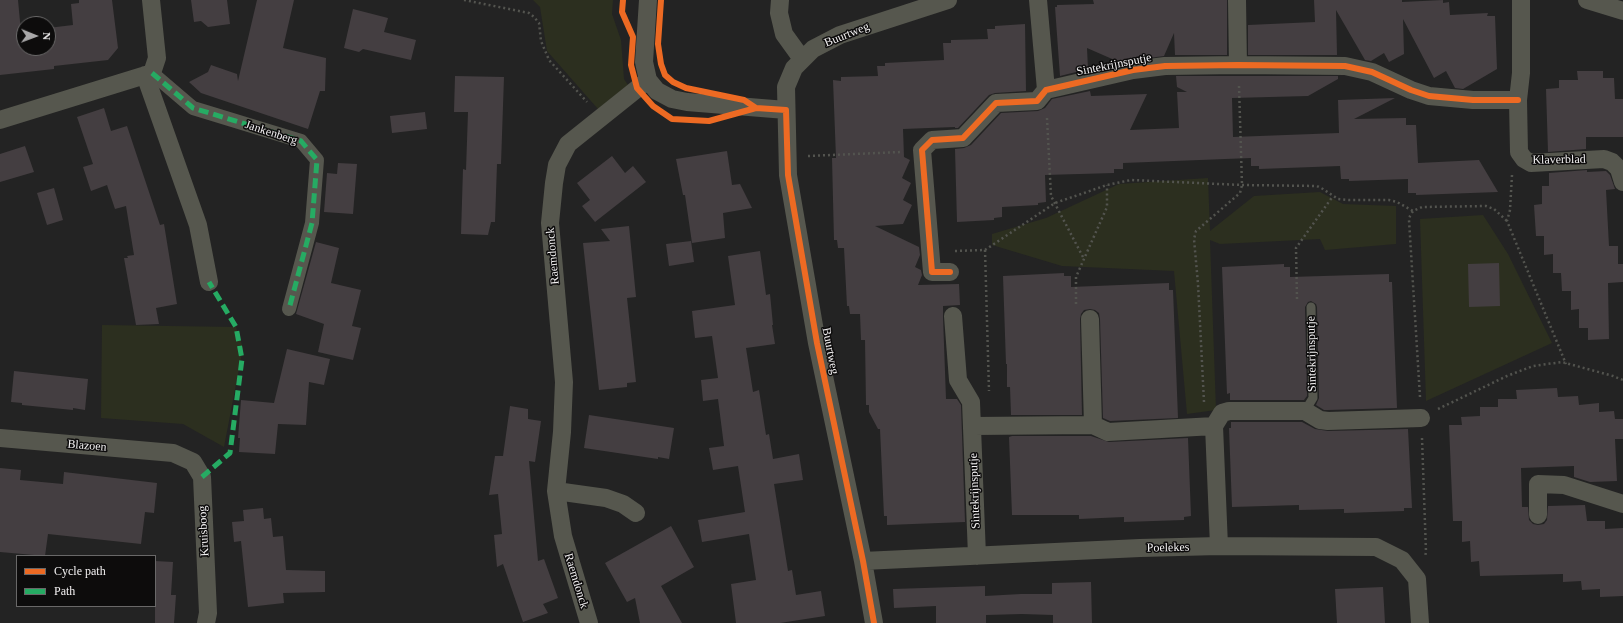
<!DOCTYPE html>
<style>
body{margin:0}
#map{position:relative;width:1623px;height:623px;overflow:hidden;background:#232323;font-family:Georgia,serif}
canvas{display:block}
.legend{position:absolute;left:16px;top:555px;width:140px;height:52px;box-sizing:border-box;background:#0d0c0c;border:1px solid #696868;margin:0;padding:5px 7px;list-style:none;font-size:12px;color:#f3f1f2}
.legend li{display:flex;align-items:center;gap:8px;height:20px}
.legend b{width:20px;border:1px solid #696868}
.north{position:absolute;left:16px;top:16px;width:40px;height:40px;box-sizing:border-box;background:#0d0c0c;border:1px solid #696868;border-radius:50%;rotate:91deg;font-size:11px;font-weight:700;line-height:16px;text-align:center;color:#f3f1f2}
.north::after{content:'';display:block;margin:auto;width:14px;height:18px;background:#aaa9aa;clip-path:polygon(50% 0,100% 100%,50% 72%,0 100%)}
</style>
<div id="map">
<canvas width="1623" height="623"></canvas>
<ul class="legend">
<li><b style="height:5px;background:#ed6a23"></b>Cycle path</li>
<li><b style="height:5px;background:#26ab63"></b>Path</li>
</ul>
<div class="north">N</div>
</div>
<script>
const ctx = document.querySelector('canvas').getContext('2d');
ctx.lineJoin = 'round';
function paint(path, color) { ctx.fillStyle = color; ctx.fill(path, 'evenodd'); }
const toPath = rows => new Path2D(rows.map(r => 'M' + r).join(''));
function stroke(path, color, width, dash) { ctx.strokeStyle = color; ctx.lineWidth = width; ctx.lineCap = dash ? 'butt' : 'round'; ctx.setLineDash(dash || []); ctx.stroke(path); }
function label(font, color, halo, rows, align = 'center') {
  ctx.font = font + ' Georgia,serif'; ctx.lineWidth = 3; ctx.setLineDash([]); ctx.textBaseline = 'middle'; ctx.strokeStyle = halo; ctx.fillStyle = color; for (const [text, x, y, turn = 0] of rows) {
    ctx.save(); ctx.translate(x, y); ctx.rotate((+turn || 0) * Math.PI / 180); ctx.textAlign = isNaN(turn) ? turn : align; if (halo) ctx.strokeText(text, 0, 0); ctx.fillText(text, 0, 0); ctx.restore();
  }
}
paint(toPath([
 [533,0,613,0,612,14,621,40,624,79,628,85,598,109,547,51,540,7],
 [1208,178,1210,231,1254,196,1320,192,1343,204,1396,206,1396,244,1325,250,1320,239,1220,244,1210,240,1216,410,1187,414,1174,271,1062,266,992,245,992,234,1046,218,1119,184],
 [1483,215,1508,254,1552,343,1426,401,1420,219],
 [102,325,236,327,243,348,224,447,183,424,101,418]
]), '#2c2f1f');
paint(toPath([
 [0,0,18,0,21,32,24,31,24,48,48,48,48,28,73,25,71,4,79,3,79,0,112,0,118,48,108,60,54,66,54,69,0,75],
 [191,0,227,0,230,24,208,27,201,21,194,22],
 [257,0,294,0,283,48,326,58,325,91,320,91,308,129,201,93,189,82,208,72,211,65,237,74,238,81],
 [1093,0,1227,0,1227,55,1175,55,1174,33,1164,56,1119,62,1087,48,1088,69,1060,76,1055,7,1057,7,1057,5,1094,4],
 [1314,0,1402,0,1402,2,1443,0,1443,3,1449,2,1450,15,1488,13,1487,16,1495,16,1497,69,1463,89,1455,88,1446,71,1434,78,1403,19,1404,54,1389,62,1384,53,1371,61,1365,60,1336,10,1337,55,1248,55,1248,25,1315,22],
 [353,9,388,18,384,32,416,40,411,60,363,49,359,52,344,48],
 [1025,24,1026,91,995,93,989,95,958,128,955,128,955,127,903,129,904,157,910,160,902,178,911,183,903,200,912,205,903,224,875,226,919,247,920,255,915,267,921,270,922,275,918,285,959,284,960,305,943,306,943,317,946,399,957,399,961,405,965,522,887,525,887,516,884,516,880,429,878,429,869,412,869,405,866,405,865,340,861,340,860,314,850,314,849,306,847,306,844,248,838,248,837,240,834,240,832,158,836,158,833,80,841,81,841,77,878,76,877,66,885,66,885,63,944,60,943,43,951,43,951,40,988,39,987,29,995,29,995,26],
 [1577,71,1603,71,1603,78,1614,78,1615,99,1623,99,1623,137,1586,137,1586,149,1548,152,1546,89,1559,88,1559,80,1578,80],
 [455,76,504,77,501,164,497,164,495,222,491,222,488,235,461,234,463,169,466,170,468,112,454,112],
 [1176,76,1338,76,1338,79,1308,96,1232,98,1233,137,1339,133,1338,100,1395,98,1354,119,1406,118,1406,125,1416,125,1418,163,1479,160,1498,192,1416,195,1416,193,1408,193,1408,179,1349,181,1349,179,1341,179,1340,166,1259,169,1259,166,1251,166,1251,158,1123,163,1123,169,1114,169,1114,173,1045,175,1046,202,1038,203,1038,205,1002,207,1002,217,994,218,994,220,957,222,955,149,964,148,971,145,1001,113,1038,111,1045,108,1052,99,1090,91,1091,96,1147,94,1130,130,1179,128,1177,92,1187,92,1177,87],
 [104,108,111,131,127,126,160,225,164,224,177,304,156,308,159,324,136,325,124,258,128,258,127,256,134,255,126,206,115,209,107,185,91,191,83,167,93,164,77,117],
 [425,112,427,129,392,133,390,116],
 [25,146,34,172,0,182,0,154],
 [727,151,732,185,740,184,752,208,723,213,725,238,692,243,685,195,683,195,676,159],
 [612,156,625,173,633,166,646,182,595,222,582,206,590,200,577,183],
 [338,163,357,164,353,214,324,212,327,173,337,174],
 [1587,170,1587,172,1606,171,1610,175,1615,189,1606,190,1609,246,1618,246,1618,264,1623,264,1623,282,1608,283,1609,339,1588,340,1588,328,1579,328,1579,309,1571,310,1571,291,1562,291,1561,273,1553,273,1553,254,1544,255,1544,236,1536,236,1534,205,1542,204,1542,186,1549,186,1549,173],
 [54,188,63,220,47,225,37,193],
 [629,226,636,297,627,298,636,382,627,383,627,387,599,390,583,243,610,241,601,229],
 [691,241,694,262,669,266,666,244],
 [316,242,339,248,331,283,361,290,352,326,361,328,353,360,318,352,324,324,296,314],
 [760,251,766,295,770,294,773,325,772,325,775,344,746,348,753,392,759,390,766,435,769,434,773,459,799,454,803,480,774,484,788,571,792,570,796,595,821,591,825,616,780,623,736,623,731,584,756,580,749,534,702,542,698,520,745,512,738,466,713,470,709,448,724,446,718,399,703,401,701,380,718,378,712,336,695,338,692,311,735,305,728,256],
 [1499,263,1500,306,1469,307,1468,264],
 [1284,264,1284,267,1290,267,1290,277,1389,274,1389,282,1392,282,1397,408,1328,410,1324,410,1316,405,1319,398,1317,307,1316,304,1311,301,1308,302,1305,307,1307,396,1304,400,1230,400,1230,393,1227,394,1222,267],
 [1064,273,1064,276,1071,276,1071,287,1169,283,1169,290,1173,290,1178,418,1110,421,1103,418,1100,319,1099,313,1095,310,1090,309,1084,310,1081,314,1080,319,1082,415,1011,415,1010,387,1007,387,1007,364,1006,364,1003,276],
 [287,349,330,359,324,385,309,382,306,425,278,424,275,454,239,452,240,438,238,438,241,400,274,403],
 [14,371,88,379,85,410,73,408,73,410,22,405,22,403,11,402],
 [1557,388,1558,397,1578,396,1579,405,1599,403,1599,412,1614,411,1615,419,1623,419,1623,439,1615,439,1617,481,1590,482,1574,477,1574,466,1521,468,1522,507,1528,507,1529,520,1533,524,1538,525,1544,524,1547,520,1548,506,1585,505,1587,521,1605,521,1605,529,1623,528,1623,596,1600,597,1600,589,1582,590,1581,581,1563,582,1563,574,1480,576,1479,561,1471,562,1470,541,1462,542,1462,521,1453,521,1449,425,1462,425,1461,417,1480,416,1480,407,1498,407,1498,399,1517,399,1516,390],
 [510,406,528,409,528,419,541,421,535,462,529,461,538,561,544,559,558,598,543,604,548,613,523,622,503,564,497,567,494,535,502,534,498,494,489,495,495,456,503,456],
 [589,415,674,428,669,459,658,457,658,459,584,448],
 [1231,422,1302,422,1315,429,1328,431,1408,429,1412,508,1404,508,1404,511,1344,513,1344,509,1299,510,1299,505,1232,507,1229,428,1231,428],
 [1012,436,1091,436,1109,442,1188,438,1191,516,1184,517,1184,520,1124,522,1124,517,1079,519,1079,515,1012,515,1009,437],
 [0,468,21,470,20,480,63,484,64,472,157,483,154,513,145,512,141,544,48,534,45,556,0,552],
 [263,508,264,519,271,518,273,537,283,536,286,570,325,571,325,592,283,593,284,603,248,607,241,541,234,542,232,522,244,521,243,510],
 [671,526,694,567,661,586,682,623,640,623,635,598,627,602,605,563],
 [155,561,173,562,171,595,176,595,174,623,155,623],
 [1091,582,1092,623,1053,623,1053,615,1022,614,986,615,986,623,936,623,936,606,894,608,893,589,985,586,985,596,1021,594,1052,594,1052,583],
 [1383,587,1385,623,1337,623,1335,589]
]), '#443e41');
stroke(toPath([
 [464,0,529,13,534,17,539,23,541,41,549,60,587,102],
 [1047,118,1051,196,1084,259],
 [808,156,901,152],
 [1512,175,1510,210,1507,221,1566,364],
 [985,250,1055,203,1107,185,1131,180,1242,185,1317,186,1323,189,1338,199,1349,200,1389,200,1397,202,1413,211],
 [955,251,985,250,989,391],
 [1297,299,1296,248,1333,196],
 [1076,304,1076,277,1107,207,1107,185],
 [1420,397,1409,220,1410,216,1413,211,1422,207,1486,206,1494,209,1507,221],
 [1204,402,1198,284,1194,239,1196,231,1240,193,1242,185,1239,86],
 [1438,409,1507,376,1533,366,1562,362,1613,376,1623,380],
 [1422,438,1426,552,1425,557]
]), '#53544f', 2.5, [2, 3]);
stroke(toPath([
 [1305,411,1313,398,1311,307]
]), '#56574e', 9);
stroke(toPath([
 [152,73,193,108,301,141,317,160,312,223,289,309]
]), '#56574e', 14);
stroke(toPath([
 [648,0,644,62,648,80,657,91,672,99,687,102,786,110],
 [780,0,779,13,784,34,802,59],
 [1038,0,1046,90],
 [1237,0,1238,65],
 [1521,0,1521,73,1518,100,1519,152,1524,159,1531,163,1604,159,1612,162,1619,169,1623,182],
 [1587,0,1623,11],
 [145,75,198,225,209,282],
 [0,120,152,73,157,58,151,0],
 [950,272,932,272,922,150,932,140,963,138,996,103,1037,101,1046,90,1133,70,1165,66,1238,65,1345,66,1372,72,1411,90,1429,96,1473,100,1518,100],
 [953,316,958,380,971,402,977,556],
 [1090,319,1093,425],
 [973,426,1093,425,1108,432,1214,426],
 [0,438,173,453,193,462,202,477,208,613,206,623],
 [556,491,606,498,623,504,636,513],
 [1538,515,1538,484,1564,485,1623,504],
 [1219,546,1214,426,1222,413,1229,411,1305,411,1320,420,1328,421,1421,418],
 [863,561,1140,548,1219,546,1376,547,1402,560,1417,579,1420,623],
 [589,623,563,536,556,491,562,432,564,382,550,223,554,183,557,165,568,144,648,80],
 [874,623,863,561,817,343,788,175,786,87,794,68,813,49,840,35,948,0]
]), '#56574e', 18);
stroke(toPath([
 [152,73,193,108,301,141,317,160,312,223,289,309],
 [202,477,230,453,242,359,236,327,209,282]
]), '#26ab63', 5, [10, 5]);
stroke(toPath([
 [623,0,622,12,633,37,631,65,637,88,653,106,672,119,709,121,756,108],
 [661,0,658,44,661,64,665,75,673,82,686,88,744,100,756,108,786,110,788,175,817,343,863,561,874,623],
 [950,272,932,272,922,150,932,140,963,138,996,103,1037,101,1046,90,1133,70,1165,66,1238,65,1345,66,1372,72,1411,90,1429,96,1473,100,1518,100]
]), '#ed6a23', 6);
label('12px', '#f3f1f2', '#0d0c0c', [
 ["Buurtweg",847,35,-22],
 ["Sintekrijnsputje",1114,65,-11],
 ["Jankenberg",271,133,18],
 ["Klaverblad",1559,160,-1],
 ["Raemdonck",553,256,-95],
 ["Buurtweg",830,351,79],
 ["Sintekrijnsputje",1312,354,-91],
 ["Blazoen",87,446,5],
 ["Sintekrijnsputje",975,491,-92],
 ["Kruisboog",204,531,-93],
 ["Poelekes",1168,548,-1],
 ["Raemdonck",576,581,73]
]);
</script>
